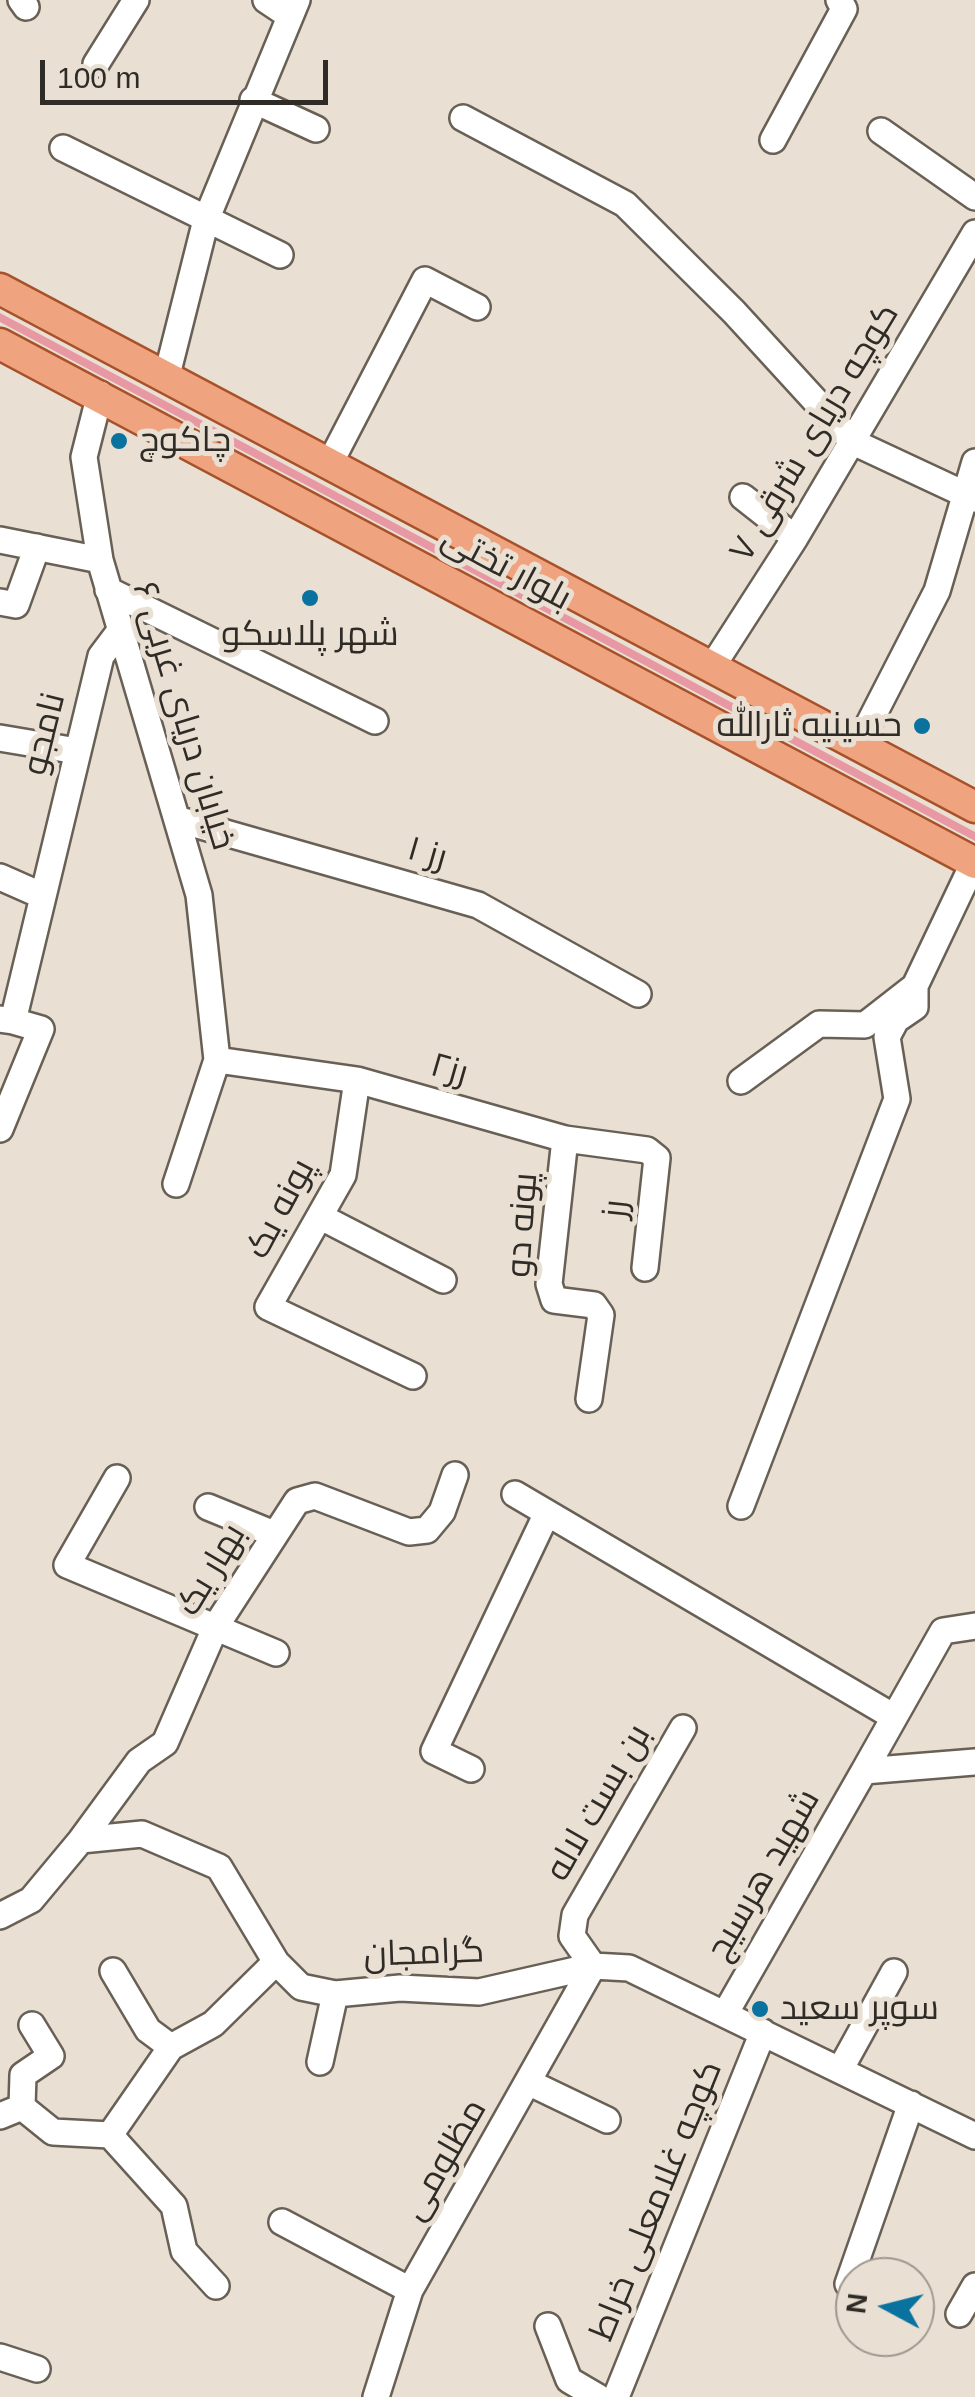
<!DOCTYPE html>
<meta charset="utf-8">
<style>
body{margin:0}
#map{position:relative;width:975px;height:2397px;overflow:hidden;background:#e9dfd2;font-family:Arial,sans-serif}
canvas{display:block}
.north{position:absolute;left:835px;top:2257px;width:100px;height:100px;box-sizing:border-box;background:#e9dfd2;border:2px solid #9f978e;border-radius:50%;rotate:277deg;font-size:28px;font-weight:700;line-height:40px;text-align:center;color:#2f2c27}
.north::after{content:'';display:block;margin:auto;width:35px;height:45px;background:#09729e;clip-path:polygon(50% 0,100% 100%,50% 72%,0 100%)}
.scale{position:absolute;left:40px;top:60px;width:288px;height:45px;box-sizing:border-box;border:5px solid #2f2c27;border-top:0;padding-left:12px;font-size:30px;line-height:35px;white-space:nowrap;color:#2f2c27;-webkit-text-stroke:8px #e9dfd2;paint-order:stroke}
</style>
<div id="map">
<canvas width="975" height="2397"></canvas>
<div class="north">N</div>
<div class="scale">100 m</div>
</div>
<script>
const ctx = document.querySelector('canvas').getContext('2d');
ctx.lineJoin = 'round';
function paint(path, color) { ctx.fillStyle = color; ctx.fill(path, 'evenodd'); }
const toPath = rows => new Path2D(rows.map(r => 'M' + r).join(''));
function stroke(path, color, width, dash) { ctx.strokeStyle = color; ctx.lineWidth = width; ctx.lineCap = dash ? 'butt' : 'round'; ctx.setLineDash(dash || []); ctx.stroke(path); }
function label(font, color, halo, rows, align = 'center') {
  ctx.font = font + ' Arial,Cairo,sans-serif'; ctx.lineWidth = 10; ctx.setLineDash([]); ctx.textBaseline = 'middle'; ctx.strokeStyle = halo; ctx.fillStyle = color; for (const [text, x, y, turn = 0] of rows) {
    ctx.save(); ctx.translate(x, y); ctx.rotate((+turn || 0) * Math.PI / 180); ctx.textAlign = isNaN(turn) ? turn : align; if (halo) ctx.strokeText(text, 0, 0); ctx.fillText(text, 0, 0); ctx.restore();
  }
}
paint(toPath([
 [0,313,975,832,975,841,0,322]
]), '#e798a3');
const minor = toPath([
 [21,0,26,7],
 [266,0,290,16],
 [96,64,136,0],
 [253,100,316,129],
 [463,118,625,204,734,312,853,442,975,499],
 [881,131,975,197],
 [773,140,844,9,839,0],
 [63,148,280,255],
 [167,375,206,220,297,0],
 [100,394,84,457,100,560,199,895,217,1060,176,1184],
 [330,463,425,280,477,307],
 [743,497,795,538],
 [0,540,100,560],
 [108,590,375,721],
 [0,602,16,605,37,547],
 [712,667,795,538,975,233],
 [0,738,77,751],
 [858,745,937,591,975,462],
 [180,820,478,905,638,994],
 [0,877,43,896],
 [0,1019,13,1021,101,656,119,632],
 [217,1060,357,1080,565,1139,647,1150,657,1158,645,1268],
 [357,1080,343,1175,268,1307,413,1376],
 [741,1081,819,1024,865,1025,915,986,974,862],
 [0,1129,41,1029,13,1021],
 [565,1139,549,1284,554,1300,594,1305,601,1315,589,1399],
 [321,1217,443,1280],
 [117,1478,67,1565,276,1653],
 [515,1494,894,1717],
 [741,1506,897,1099,887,1037,896,1020,915,1007,915,986],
 [208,1507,274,1534],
 [471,1769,434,1751,547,1513],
 [864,1771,943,1631,975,1626],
 [81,1840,139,1761,165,1743,216,1626,297,1501,315,1496,409,1532,427,1530,442,1512,455,1475],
 [0,1916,31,1900,81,1840,142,1834,219,1867,276,1962,301,1987,335,1994,400,1988,479,1992,593,1966,629,1968,975,2136],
 [113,1971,148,2030,171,2047],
 [725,2014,864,1771,975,1762],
 [320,2062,335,1994],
 [840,2070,894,1972],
 [530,2083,607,2120],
 [22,2107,23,2075,51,2056,32,2025],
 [0,2116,22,2107,53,2132,110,2135,174,2206,184,2251,216,2286],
 [110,2135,171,2047,213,2024,276,1962],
 [282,2222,410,2290],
 [848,2284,911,2104],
 [959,2314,975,2286],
 [548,2326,569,2380,598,2397],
 [0,2357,37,2369],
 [376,2397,410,2290,593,1966,572,1936,575,1915,683,1728],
 [616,2397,763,2032]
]);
const major = toPath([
 [0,289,975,807],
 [0,344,975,863]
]);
stroke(minor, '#686055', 30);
stroke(major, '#a65129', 35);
stroke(minor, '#fff', 25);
stroke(major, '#f0a37f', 30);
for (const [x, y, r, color] of [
 [119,441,10,"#09729e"],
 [310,598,10,"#09729e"],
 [922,726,10,"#09729e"],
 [760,2009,10,"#09729e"]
]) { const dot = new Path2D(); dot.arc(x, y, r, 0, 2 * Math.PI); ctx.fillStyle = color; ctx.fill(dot); stroke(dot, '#e9dfd2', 4); }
label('35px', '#2f2c27', '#e9dfd2', [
 ["کوچه دریای شرقی ۷",815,433,-59],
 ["بلوار تختی",506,569,28],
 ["خیابان دریای غربی ۶",183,716,73],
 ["نامجو",45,734,-76],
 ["رز ۱",427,854,16],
 ["رز۲",449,1070,16],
 ["پونه یک",281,1209,-62],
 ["رز",616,1209,-84],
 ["پونه دو",523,1225,-86],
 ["بهار یک",212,1570,-59],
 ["بن بست لاله",599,1803,-60],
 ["شهید هرسیج",764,1875,-60],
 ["گرامجان",424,1954,-2],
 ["مظلومی",445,2160,-60],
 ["کوچه غلامعلی خراط",657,2201,-68]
]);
label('35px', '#2f2c27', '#e9dfd2', [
 ["چاکوچ",139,441],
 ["شهر پلاسکو",310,635,"center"],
 ["حسینیه ثارالله",902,726,"right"],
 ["سوپر سعید",780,2009]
], 'left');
</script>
